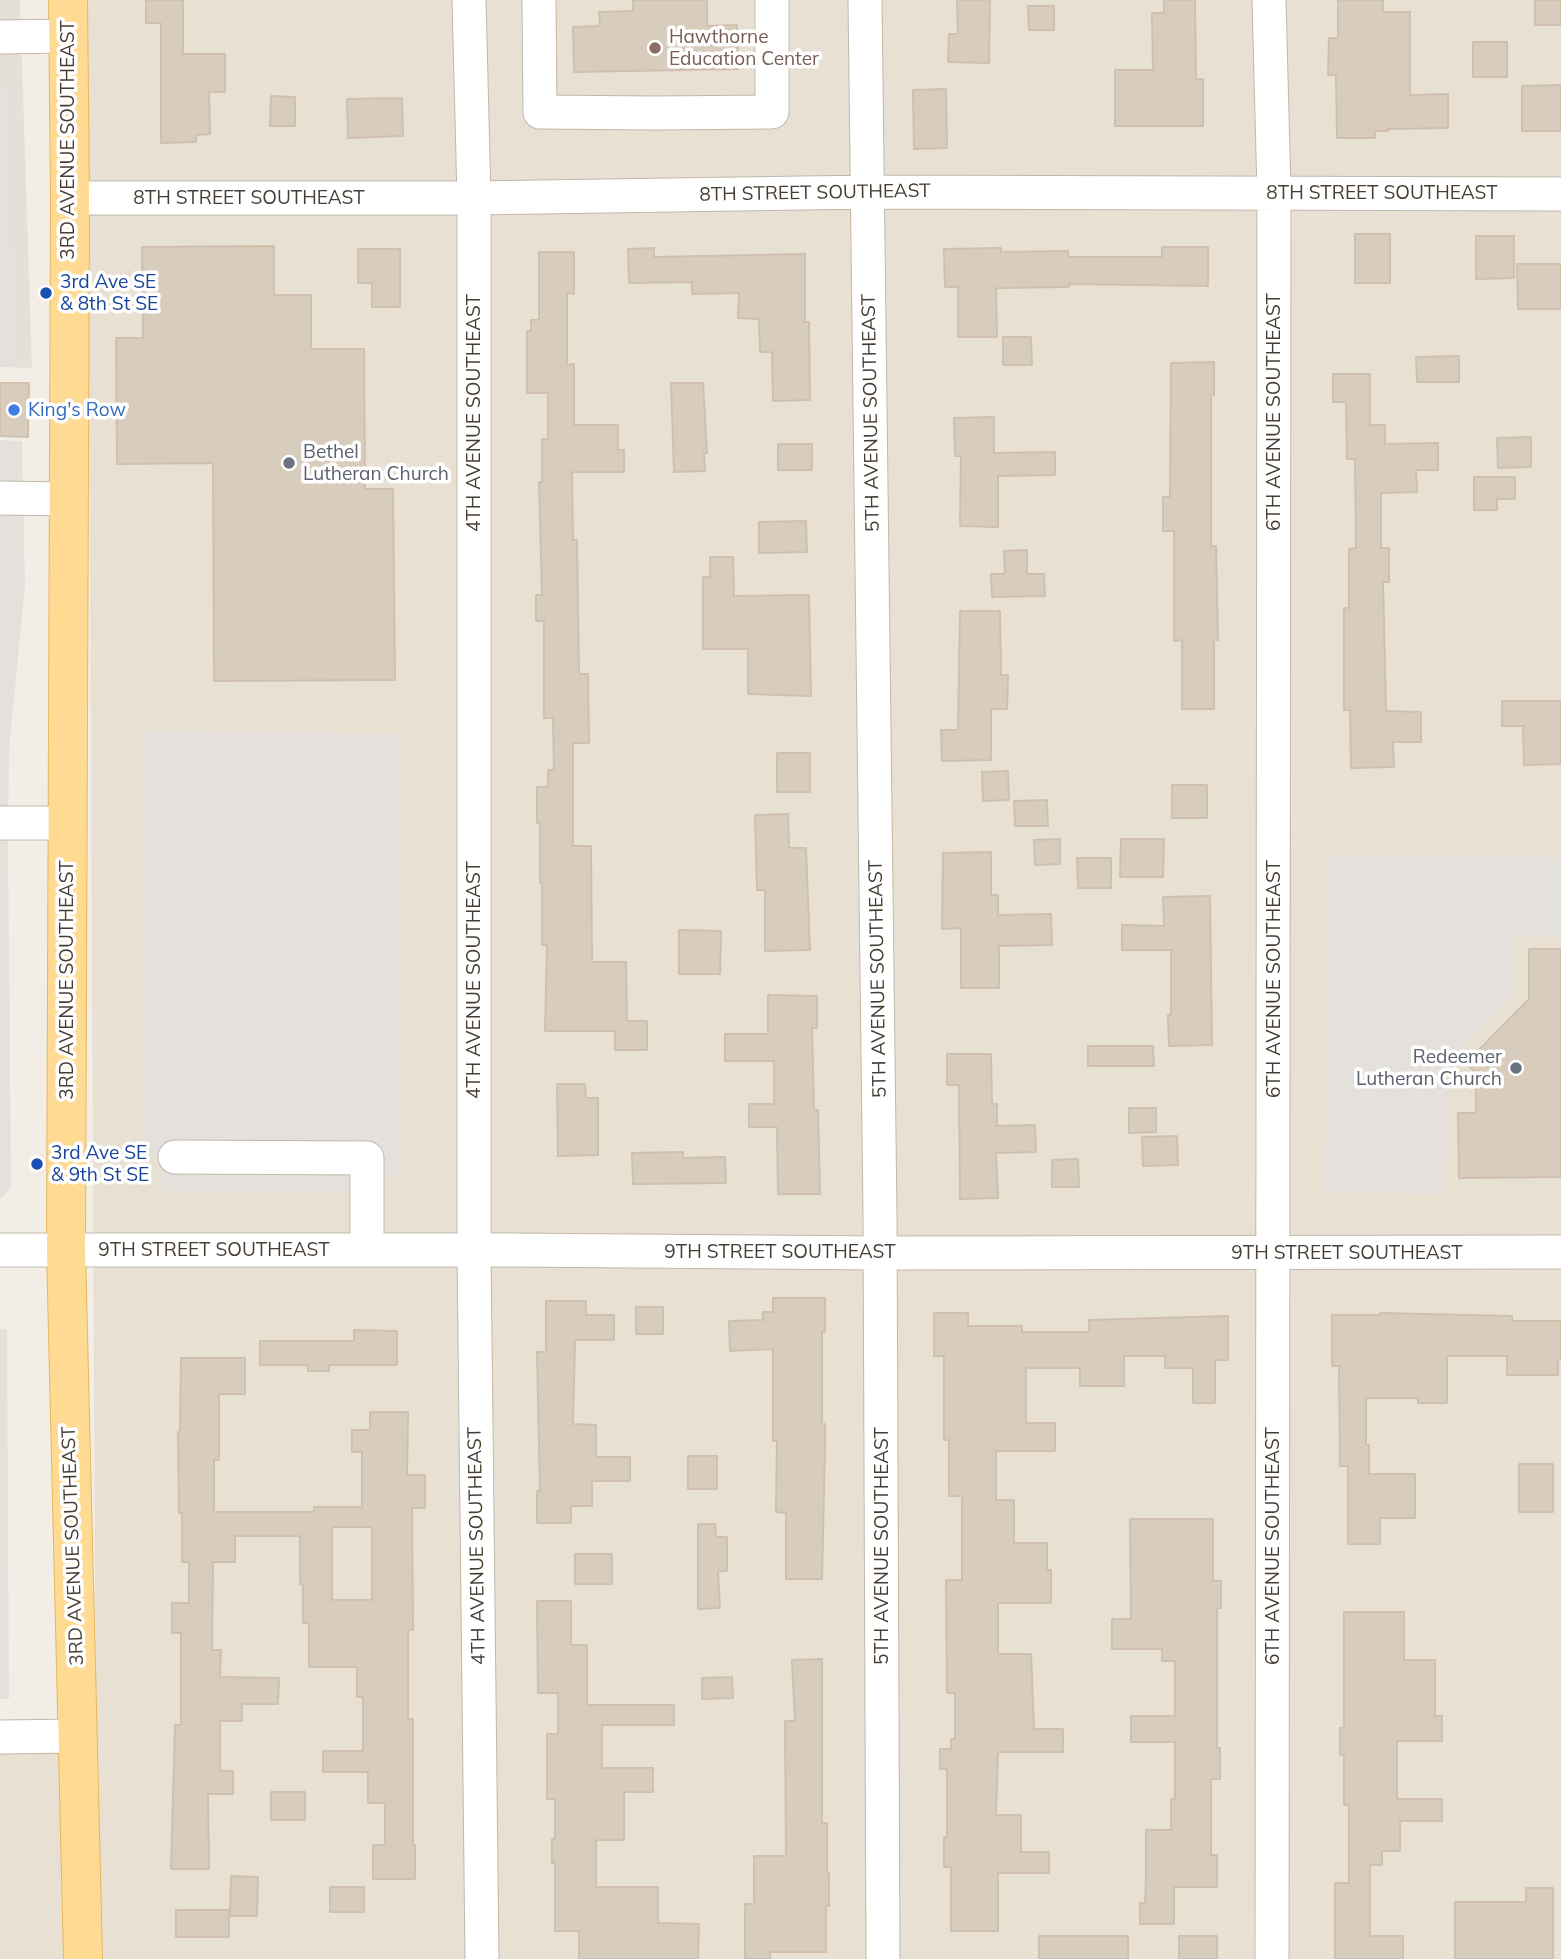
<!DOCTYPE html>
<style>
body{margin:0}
canvas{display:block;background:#f3eee5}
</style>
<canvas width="1561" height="1959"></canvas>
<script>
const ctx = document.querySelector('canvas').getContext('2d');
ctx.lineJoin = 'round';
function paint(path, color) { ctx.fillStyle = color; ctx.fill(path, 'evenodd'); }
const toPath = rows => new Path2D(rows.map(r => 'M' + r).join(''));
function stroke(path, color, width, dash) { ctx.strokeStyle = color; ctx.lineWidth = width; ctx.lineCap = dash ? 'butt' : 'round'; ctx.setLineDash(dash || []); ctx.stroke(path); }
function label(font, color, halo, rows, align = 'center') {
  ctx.font = font + ' Mulish,sans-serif'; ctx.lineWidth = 7; ctx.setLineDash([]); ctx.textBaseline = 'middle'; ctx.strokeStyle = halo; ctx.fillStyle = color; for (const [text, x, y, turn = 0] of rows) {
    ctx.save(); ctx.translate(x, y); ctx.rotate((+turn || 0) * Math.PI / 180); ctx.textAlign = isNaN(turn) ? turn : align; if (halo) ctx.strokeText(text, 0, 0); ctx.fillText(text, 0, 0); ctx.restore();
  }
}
paint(toPath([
 [87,0,1561,0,1561,1959,97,1959],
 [0,1722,68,1722,69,1959,0,1959]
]), '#e7e0d3');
paint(toPath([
 [0,0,20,0,32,368,0,367]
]), '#e5dfda');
paint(toPath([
 [0,89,8,89,10,367,0,367],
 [0,440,22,441,25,586,9,751,8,839,11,1188,0,1199],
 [141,733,399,734,400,1173,367,1193,162,1191,162,1158,143,1157],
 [1326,856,1561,857,1561,937,1510,937,1510,996,1445,1066,1444,1194,1324,1193],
 [0,1329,7,1329,9,1699,0,1699]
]), '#e4e1dd');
const building = toPath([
 [146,0,183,0,183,54,225,54,225,92,209,92,210,134,196,135,196,142,161,143,161,23,146,23,146,0],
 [633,0,707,0,707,26,737,25,738,69,574,72,573,27,600,26,599,12,633,11,633,0],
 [957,0,990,0,989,63,948,62,949,34,958,34,957,0],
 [1164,0,1195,0,1196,79,1203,79,1203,126,1115,126,1115,70,1153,70,1152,13,1164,13,1164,0],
 [1338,0,1383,0,1383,12,1410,12,1410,95,1448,94,1448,128,1388,129,1388,131,1375,131,1375,138,1337,138,1336,75,1328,75,1329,38,1338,38,1338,0],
 [1535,0,1561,0,1561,25,1535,25,1535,0],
 [1028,6,1054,6,1054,30,1029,30,1028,6],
 [1473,42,1507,42,1507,77,1473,77,1473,42],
 [1561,85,1561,131,1522,131,1522,86,1561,85],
 [946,89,947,148,914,149,913,90,946,89],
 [271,96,295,97,295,126,270,126,271,96],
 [402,98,403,136,348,138,347,99,402,98],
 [1355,234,1390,234,1390,283,1355,283,1355,234],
 [1476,236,1514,236,1514,278,1476,279,1476,236],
 [274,246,274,295,311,295,311,349,364,349,365,489,393,489,395,680,214,681,213,463,117,464,116,338,143,338,142,247,274,246],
 [1162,247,1208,247,1208,286,1069,284,1069,287,996,288,997,337,958,337,958,287,945,287,944,249,1001,248,1001,252,1068,251,1068,257,1162,257,1162,247],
 [654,248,654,257,805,254,805,322,809,322,810,400,773,401,772,352,760,352,759,319,738,318,739,293,692,294,692,282,629,283,628,249,654,248],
 [358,249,400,249,400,307,372,307,372,283,358,283,358,249],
 [539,252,574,252,574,294,567,293,567,365,574,364,574,425,618,425,618,450,624,450,624,472,572,472,573,540,577,540,579,674,588,674,589,743,573,743,573,846,591,846,592,962,626,962,627,1021,647,1021,647,1050,615,1050,615,1031,545,1031,547,945,542,945,542,883,540,883,540,823,537,823,537,787,548,787,548,770,554,770,553,718,544,718,544,621,536,621,536,595,542,595,539,482,542,482,542,439,548,439,548,393,527,393,527,331,531,331,531,320,539,320,539,252],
 [1517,264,1561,264,1561,309,1518,309,1517,264],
 [1003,337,1031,337,1032,365,1003,365,1003,337],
 [1459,356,1459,382,1417,382,1416,357,1459,356],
 [1214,362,1214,395,1211,395,1211,546,1216,546,1218,640,1214,640,1214,709,1182,709,1182,640,1174,641,1174,531,1163,531,1163,497,1170,497,1171,363,1214,362],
 [1333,374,1370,374,1370,425,1385,425,1385,444,1438,443,1438,470,1416,470,1417,492,1381,493,1381,548,1389,548,1389,582,1383,582,1386,711,1421,712,1421,742,1393,742,1394,767,1351,768,1350,710,1344,710,1344,608,1349,608,1349,549,1356,548,1355,459,1347,459,1346,402,1333,402,1333,374],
 [0,383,29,383,28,437,0,436,0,383],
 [671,383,703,383,707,453,704,453,705,471,674,472,671,383],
 [994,417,994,453,1055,452,1055,475,998,476,998,527,960,526,961,456,955,456,954,418,994,417],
 [1531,437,1531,467,1498,468,1497,438,1531,437],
 [778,444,812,444,812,470,778,470,778,444],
 [1474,477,1515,477,1515,499,1497,499,1497,510,1474,510,1474,477],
 [806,521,807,552,759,553,759,522,806,521],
 [1027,550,1027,574,1044,574,1045,596,992,597,991,574,1005,574,1004,551,1027,550],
 [710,557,733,557,734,596,809,595,811,696,748,694,748,649,703,649,703,577,710,577,710,557],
 [960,611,1000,611,1001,675,1008,675,1007,709,991,709,991,760,942,761,941,730,958,730,960,611],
 [1502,701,1561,701,1561,764,1524,765,1523,726,1502,726,1502,701],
 [777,753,810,753,810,792,777,792,777,753],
 [1008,771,1009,800,983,801,982,772,1008,771],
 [1172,785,1207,785,1207,818,1172,818,1172,785],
 [1047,800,1048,826,1015,826,1014,801,1047,800],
 [788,814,789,848,806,848,810,950,765,951,765,890,757,890,755,815,788,814],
 [1060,839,1060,864,1035,865,1034,840,1060,839],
 [1121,839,1164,839,1163,877,1120,877,1121,839],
 [991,852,991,895,998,895,998,915,1051,914,1052,945,999,946,999,988,961,988,961,928,942,929,943,853,991,852],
 [1077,858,1111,858,1111,888,1078,888,1077,858],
 [1210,896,1212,1045,1169,1046,1168,1015,1171,1015,1171,950,1122,950,1122,925,1164,926,1163,897,1210,896],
 [679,930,721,931,720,974,679,974,679,930],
 [1529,949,1561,949,1561,1177,1459,1178,1458,1113,1476,1113,1476,1073,1466,1063,1529,999,1529,949],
 [768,995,817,996,817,1028,812,1028,814,1110,818,1110,820,1194,778,1194,777,1127,749,1127,749,1104,774,1104,774,1061,725,1061,725,1034,768,1034,768,995],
 [1088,1046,1153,1046,1154,1066,1088,1066,1088,1046],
 [947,1054,991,1054,992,1104,997,1104,997,1126,1035,1125,1036,1152,996,1153,998,1198,960,1199,959,1085,947,1085,947,1054],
 [557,1084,585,1084,586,1098,598,1098,598,1155,558,1156,557,1084],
 [1129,1108,1156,1108,1156,1132,1129,1133,1129,1108],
 [1177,1136,1178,1165,1143,1166,1142,1137,1177,1136],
 [683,1152,683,1158,725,1157,726,1183,633,1184,632,1153,683,1152],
 [1078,1159,1079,1187,1052,1187,1052,1160,1078,1159],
 [773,1298,825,1298,825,1332,822,1332,822,1424,825,1424,825,1448,822,1579,786,1579,786,1513,776,1512,777,1441,773,1441,773,1349,730,1351,729,1321,763,1320,763,1312,773,1312,773,1298],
 [546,1301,586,1301,586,1315,614,1315,614,1340,575,1340,573,1424,596,1425,596,1457,630,1457,630,1481,592,1481,592,1506,571,1506,571,1523,537,1523,537,1491,540,1491,537,1352,546,1352,546,1301],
 [636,1307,663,1307,663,1334,636,1334,636,1307],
 [934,1313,968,1313,968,1326,1022,1326,1022,1332,1089,1332,1089,1320,1228,1316,1228,1360,1215,1360,1215,1403,1193,1403,1193,1368,1165,1368,1165,1356,1124,1356,1124,1386,1080,1386,1080,1368,1026,1368,1026,1423,1055,1423,1055,1451,996,1451,996,1500,1014,1500,1014,1543,1047,1543,1047,1570,1051,1570,1051,1603,998,1603,998,1654,1031,1654,1034,1729,1063,1729,1063,1752,998,1752,996,1815,1021,1815,1021,1852,1049,1852,1049,1873,998,1873,998,1931,951,1931,951,1867,944,1867,944,1837,947,1837,947,1769,940,1769,940,1749,951,1749,951,1739,955,1739,955,1693,947,1693,946,1580,962,1580,962,1496,949,1496,949,1440,944,1440,944,1356,934,1356,934,1313],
 [1380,1313,1512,1316,1512,1321,1561,1321,1561,1360,1558,1360,1558,1375,1507,1375,1507,1356,1447,1356,1447,1403,1418,1403,1418,1398,1366,1398,1366,1445,1369,1445,1369,1474,1415,1474,1415,1518,1380,1518,1380,1544,1348,1544,1348,1466,1340,1466,1339,1366,1332,1366,1332,1315,1380,1315,1380,1313],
 [354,1330,397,1331,397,1365,329,1365,329,1371,308,1371,308,1365,260,1365,260,1341,354,1341,354,1330],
 [181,1358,245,1358,245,1394,219,1394,219,1460,214,1460,214,1512,314,1512,314,1507,362,1507,362,1452,352,1452,352,1430,370,1430,370,1412,408,1412,407,1475,425,1475,425,1508,412,1508,413,1630,408,1630,408,1719,413,1719,413,1845,415,1845,415,1879,373,1879,373,1845,385,1845,385,1803,368,1803,368,1772,323,1772,323,1751,363,1751,363,1697,357,1697,357,1667,309,1667,309,1623,303,1623,303,1584,300,1584,300,1536,235,1536,235,1562,213,1562,212,1650,221,1650,220,1677,279,1678,278,1704,242,1704,242,1721,220,1721,220,1771,233,1771,233,1794,208,1794,209,1869,171,1869,175,1725,181,1725,181,1633,172,1633,172,1603,189,1603,189,1562,182,1562,182,1513,179,1513,178,1432,180,1432,181,1358],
 [332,1527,372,1527,372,1600,332,1600,332,1527],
 [688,1456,717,1456,717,1489,688,1489,688,1456],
 [1519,1464,1553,1464,1553,1512,1519,1512,1519,1464],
 [1130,1519,1213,1519,1213,1581,1221,1581,1221,1608,1217,1608,1217,1748,1220,1748,1220,1779,1211,1779,1211,1855,1217,1855,1217,1887,1174,1887,1174,1924,1140,1924,1140,1903,1145,1903,1146,1878,1146,1830,1171,1830,1171,1799,1175,1799,1175,1742,1131,1742,1131,1716,1175,1716,1175,1661,1162,1661,1162,1649,1112,1649,1112,1619,1131,1619,1130,1519],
 [698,1524,715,1524,716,1537,727,1537,727,1571,718,1571,720,1608,698,1609,698,1524],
 [575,1554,612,1554,612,1584,575,1584,575,1554],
 [537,1601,571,1601,571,1645,587,1645,587,1705,674,1705,674,1725,602,1725,602,1768,653,1768,653,1792,624,1792,624,1840,596,1840,596,1887,658,1887,658,1923,699,1924,698,1959,579,1959,579,1931,555,1931,555,1863,552,1863,552,1839,555,1839,555,1799,547,1799,547,1734,558,1734,558,1693,538,1693,537,1601],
 [1344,1612,1404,1612,1404,1660,1435,1660,1435,1716,1442,1716,1442,1741,1397,1741,1397,1799,1442,1799,1442,1821,1400,1821,1400,1851,1382,1851,1382,1865,1370,1865,1370,1936,1403,1936,1403,1959,1335,1959,1335,1883,1349,1883,1349,1805,1344,1805,1344,1755,1340,1755,1340,1728,1344,1728,1344,1612],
 [822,1659,822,1823,827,1823,827,1873,829,1873,829,1906,826,1906,826,1952,770,1952,770,1959,745,1959,745,1904,754,1904,754,1856,786,1856,785,1721,795,1721,792,1660,822,1659],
 [732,1677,733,1698,702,1699,702,1678,732,1677],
 [271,1792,305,1792,305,1820,271,1820,271,1792],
 [231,1876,258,1877,257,1916,230,1916,231,1876],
 [330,1887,364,1887,364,1912,330,1912,330,1887],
 [1526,1888,1553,1888,1553,1959,1455,1959,1455,1902,1526,1902,1526,1888],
 [176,1910,229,1910,229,1937,176,1937,176,1910],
 [1039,1936,1128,1936,1128,1959,1039,1959,1039,1936],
 [1179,1936,1217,1936,1217,1959,1179,1959,1179,1936]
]);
paint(building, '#d8ccbd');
stroke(building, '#d0c0ad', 2);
const minor = toPath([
 [469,0,474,198,474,1250,482,1959],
 [539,0,540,112,655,113,772,112,772,0],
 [865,0,880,1215,883,1959],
 [1269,0,1274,192,1272,1959],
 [0,37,68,36],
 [70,198,474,198,869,192,1561,194],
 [0,498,67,499],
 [0,823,67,823],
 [175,1157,367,1158,367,1250],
 [0,1250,510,1250,881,1253,1561,1252],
 [0,1737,79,1736]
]);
const major = toPath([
 [68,0,70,198,66,1250,83,1959]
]);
stroke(minor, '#c2b8aa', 35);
stroke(major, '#e8b65e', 40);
stroke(minor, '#fff', 33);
stroke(major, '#ffda92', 38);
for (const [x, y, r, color] of [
 [655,48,7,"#8d6e63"],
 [46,293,7,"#1a4fb4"],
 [14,410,7,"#3f7fe0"],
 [289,463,7,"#6b7280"],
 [1516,1068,7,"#6b7280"],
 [37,1164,7,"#1a4fb4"]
]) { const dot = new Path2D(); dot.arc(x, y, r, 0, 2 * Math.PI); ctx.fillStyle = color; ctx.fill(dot); stroke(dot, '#fff', 2.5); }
label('19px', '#785e54', '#fff', [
 ["Hawthorne",669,37],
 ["Education Center",669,59]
], 'left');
label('19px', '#463e34', '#fff', [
 ["3RD AVENUE SOUTHEAST",68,140,-90],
 ["8TH STREET SOUTHEAST",815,193,-1],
 ["8TH STREET SOUTHEAST",1382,193],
 ["8TH STREET SOUTHEAST",249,198],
 ["6TH AVENUE SOUTHEAST",1274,412,-90],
 ["4TH AVENUE SOUTHEAST",474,413,-90],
 ["5TH AVENUE SOUTHEAST",871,413,-91],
 ["5TH AVENUE SOUTHEAST",878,979,-91],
 ["6TH AVENUE SOUTHEAST",1274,979,-90],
 ["3RD AVENUE SOUTHEAST",67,980,-90],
 ["4TH AVENUE SOUTHEAST",474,980,-90],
 ["9TH STREET SOUTHEAST",214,1250],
 ["9TH STREET SOUTHEAST",780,1252],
 ["9TH STREET SOUTHEAST",1347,1253],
 ["3RD AVENUE SOUTHEAST",73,1546,-92],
 ["4TH AVENUE SOUTHEAST",477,1546,-91],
 ["5TH AVENUE SOUTHEAST",882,1546,-90],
 ["6TH AVENUE SOUTHEAST",1273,1546,-90]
]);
label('19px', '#164399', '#fff', [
 ["3rd Ave SE",60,282],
 ["& 8th St SE",60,304],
 ["3rd Ave SE",51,1153],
 ["& 9th St SE",51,1175]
], 'left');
label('19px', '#366cbe', '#fff', [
 ["King's Row",28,410]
], 'left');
label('19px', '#5b616d', '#fff', [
 ["Bethel",303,452],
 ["Lutheran Church",303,474],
 ["Redeemer",1502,1057,"right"],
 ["Lutheran Church",1502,1079,"right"]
], 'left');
</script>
